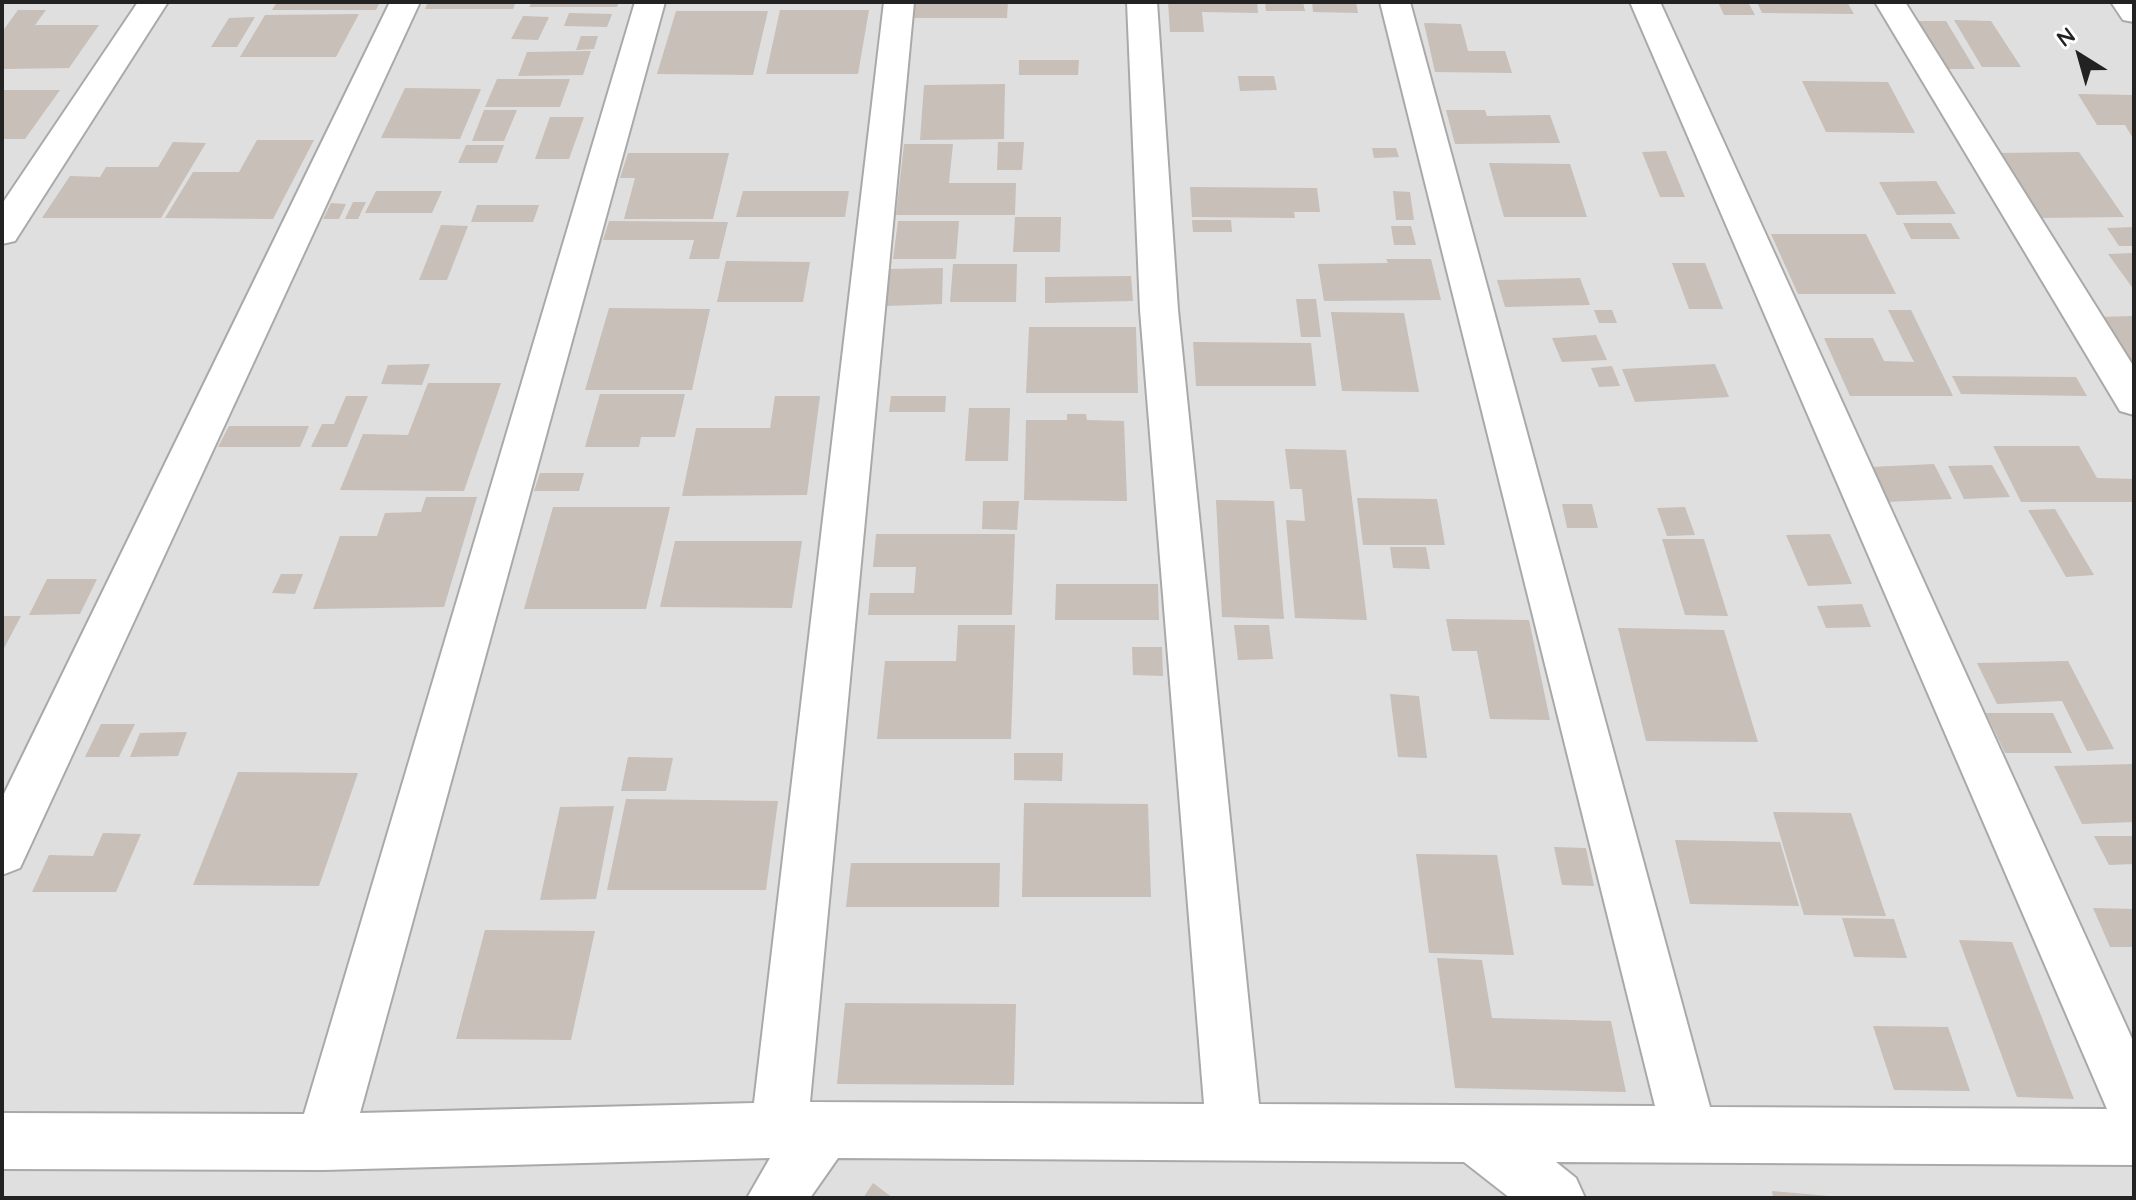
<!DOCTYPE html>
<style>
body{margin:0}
#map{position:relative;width:2136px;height:1200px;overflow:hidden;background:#f2efe9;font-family:Quicksand,sans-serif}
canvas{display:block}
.frame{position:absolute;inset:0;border:4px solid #222;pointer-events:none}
.north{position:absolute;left:2040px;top:16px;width:80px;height:80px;-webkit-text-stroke:6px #fff;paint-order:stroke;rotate:323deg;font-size:22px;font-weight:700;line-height:32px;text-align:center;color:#222}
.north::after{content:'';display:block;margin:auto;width:28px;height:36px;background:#222;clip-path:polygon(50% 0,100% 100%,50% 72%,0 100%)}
</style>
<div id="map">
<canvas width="2136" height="1200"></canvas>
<div class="frame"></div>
<div class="north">N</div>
</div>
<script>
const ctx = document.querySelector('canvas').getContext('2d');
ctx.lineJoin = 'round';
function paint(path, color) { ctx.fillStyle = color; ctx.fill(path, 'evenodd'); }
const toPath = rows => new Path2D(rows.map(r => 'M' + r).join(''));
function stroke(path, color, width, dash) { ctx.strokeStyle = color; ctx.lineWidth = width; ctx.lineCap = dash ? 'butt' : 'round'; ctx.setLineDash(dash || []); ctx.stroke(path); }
paint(toPath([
 [2,2,2134,2,2134,1198,2,1198]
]), '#e0dfdf');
paint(toPath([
 [277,2,380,2,376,10,272,10],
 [428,2,516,2,513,9,425,9],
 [532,2,619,2,617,7,529,7],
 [913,2,1008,2,1007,18,911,18],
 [1168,2,1257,2,1258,13,1202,12,1204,32,1170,32],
 [1265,2,1303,2,1305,11,1266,11],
 [1312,2,1356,2,1358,13,1313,12],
 [1718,2,1748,2,1755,15,1724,15],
 [1757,2,1847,2,1854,14,1762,13],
 [18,10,46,10,35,25,99,25,69,68,2,69,2,32],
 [780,10,869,10,858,74,766,74],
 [676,11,768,11,753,75,657,74],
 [569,13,612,14,607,27,564,26],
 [359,14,336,57,240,57,265,15],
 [523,16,549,17,538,40,511,39],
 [255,17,237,47,211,47,229,18],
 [1954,20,1991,21,2021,67,1982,67],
 [1916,21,1946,21,1975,69,1944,69],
 [1424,23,1461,24,1468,51,1505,51,1512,73,1435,72],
 [581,36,598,36,594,49,576,50],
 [591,51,583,75,518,76,527,52],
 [1019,60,1079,60,1078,75,1019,75],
 [1238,76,1274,76,1277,90,1240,91],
 [497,79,570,79,560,107,485,107],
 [1802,81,1888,82,1915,133,1826,132],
 [1005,84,1004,139,920,140,924,85],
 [405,88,481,89,460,139,381,138],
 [2,90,60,90,25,139,2,139],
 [2078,94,2134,95,2134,140,2125,125,2097,125],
 [484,110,517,110,504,141,472,141],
 [1446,110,1485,110,1487,116,1550,115,1560,143,1455,144],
 [550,117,584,117,569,159,535,159],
 [257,140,314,140,273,219,165,218,193,172,239,172],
 [173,142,206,143,161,218,42,218,70,176,100,177,106,167,158,167],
 [998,142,1024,142,1022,170,997,170],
 [904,144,953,144,949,183,1016,183,1015,215,896,215],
 [466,145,504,145,497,163,458,163],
 [1372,148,1396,148,1399,157,1374,158],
 [1666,151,1685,197,1660,197,1642,152],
 [2079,152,2124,217,2037,218,1995,153],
 [628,153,729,153,713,219,624,219,635,178,620,178],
 [1489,163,1570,164,1587,217,1504,217],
 [1936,181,1956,214,1897,215,1879,182],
 [1190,187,1317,188,1320,212,1294,212,1295,218,1192,217],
 [376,191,442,191,432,213,365,213],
 [743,191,849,191,845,217,736,217],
 [1393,191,1410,192,1414,220,1396,220],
 [353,202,366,202,358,219,345,219],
 [331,203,346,204,339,219,323,219],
 [477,205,539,205,533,222,471,222],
 [1015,217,1061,217,1060,252,1013,252],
 [1192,220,1231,220,1232,232,1193,232],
 [609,221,728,222,719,259,689,259,694,240,603,240],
 [898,221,959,221,956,259,893,259],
 [1903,223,1951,223,1960,239,1911,239],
 [441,225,468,226,447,280,419,280],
 [1391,226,1411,226,1416,245,1394,245],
 [2134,227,2134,246,2119,246,2107,228],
 [1771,234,1866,234,1896,294,1798,294],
 [2134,253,2134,290,2108,254],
 [1386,259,1431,259,1441,300,1324,301,1318,264,1388,263],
 [726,261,810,262,803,302,717,302],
 [1672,263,1705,263,1723,309,1689,309],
 [953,264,1017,264,1016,302,950,302],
 [943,268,942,304,886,306,888,269],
 [1131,276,1133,301,1045,303,1045,277],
 [1580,278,1590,305,1505,307,1497,280],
 [1296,299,1316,299,1321,337,1301,337],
 [609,308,710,309,692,390,585,390],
 [1594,310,1612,310,1617,323,1599,323],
 [1888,310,1911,310,1953,396,1850,396,1824,338,1873,338,1884,361,1914,362],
 [1331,312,1404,313,1419,392,1342,391],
 [2134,316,2134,376,2096,317],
 [1029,327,1136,327,1138,393,1026,393],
 [1596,335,1607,360,1562,362,1552,338],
 [1193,342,1311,343,1316,386,1196,386],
 [430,364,422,385,381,384,388,365],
 [1715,364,1729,397,1635,402,1622,369],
 [1612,366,1620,386,1599,387,1591,368],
 [1952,376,2076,377,2087,396,1961,394],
 [428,383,501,383,464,491,340,490,363,434,408,435],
 [600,394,685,394,675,437,641,437,639,447,585,447],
 [346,396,368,396,347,447,311,447,322,424,334,424],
 [775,396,820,396,807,495,682,496,696,428,770,428],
 [891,396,946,396,945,412,889,412],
 [969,408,1010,408,1008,461,965,461],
 [1067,414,1086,414,1087,420,1124,421,1127,501,1024,500,1026,420,1067,420],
 [229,426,309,426,300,447,218,447],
 [1993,446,2079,446,2097,478,2134,479,2134,502,2021,502],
 [1285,449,1346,450,1367,620,1295,618,1286,520,1305,521,1302,489,1290,489],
 [1934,464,1952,499,1887,502,1870,467],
 [1992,465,2010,497,1964,499,1948,466],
 [540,473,584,473,579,491,534,491],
 [426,497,477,497,444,607,313,609,340,536,377,536,385,513,421,512],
 [1357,498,1437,499,1445,545,1363,545],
 [1216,500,1274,501,1284,619,1222,617],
 [983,501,1019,501,1017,530,982,529],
 [1562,504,1592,504,1598,528,1567,528],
 [553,507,670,507,646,609,524,609],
 [1685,507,1695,535,1667,536,1657,508],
 [2055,509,2094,575,2066,577,2028,510],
 [876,534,1015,534,1012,615,868,615,870,593,914,593,916,567,873,567],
 [1830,534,1852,584,1808,586,1786,535],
 [1662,539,1704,539,1728,616,1685,615],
 [675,541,802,541,792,608,660,607],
 [1390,547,1426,547,1430,569,1393,568],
 [281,574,303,574,295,594,272,593],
 [47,579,97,579,80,614,29,615],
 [1056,584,1158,584,1159,620,1055,620],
 [1862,604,1871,627,1826,628,1817,606],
 [2,616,21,616,2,652],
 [1446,619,1529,620,1550,720,1490,719,1477,651,1452,651],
 [958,625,1015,625,1011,739,877,739,885,661,956,661],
 [1234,625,1269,625,1273,659,1238,660],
 [1618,628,1724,630,1758,742,1646,741],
 [1132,647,1162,647,1163,676,1133,675],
 [2068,661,2114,749,2087,751,2062,701,1997,704,1977,663],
 [1390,694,1419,696,1427,758,1398,757],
 [1986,713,2053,713,2072,753,2005,753],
 [101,724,135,724,119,757,85,757],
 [187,732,178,756,130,757,140,733],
 [1014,753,1063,753,1062,781,1014,780],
 [628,757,673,758,666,791,621,791],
 [2134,764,2134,822,2082,824,2054,766],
 [238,772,358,773,319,886,193,885],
 [626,799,778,801,766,890,607,890],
 [1024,803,1148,804,1151,897,1022,897],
 [614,806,596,899,540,900,560,807],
 [1773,812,1851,813,1886,916,1804,915],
 [103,833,141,834,116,892,32,892,49,855,93,856],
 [2094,836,2134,836,2134,864,2109,865],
 [1675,840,1780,842,1799,906,1690,904],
 [1554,847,1586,848,1594,886,1562,885],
 [1416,854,1497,855,1514,955,1429,953],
 [851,863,1000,863,999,907,846,907],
 [2093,908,2134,909,2134,947,2110,947],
 [1842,918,1894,919,1907,958,1854,957],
 [485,930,595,931,571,1040,456,1039],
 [1959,940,2012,942,2074,1099,2017,1097],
 [1437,958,1482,960,1492,1018,1611,1021,1626,1092,1455,1088],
 [845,1003,1016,1004,1014,1085,837,1084],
 [1873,1026,1948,1027,1970,1091,1894,1090],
 [873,1183,893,1198,863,1198],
 [1772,1191,1829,1196,1829,1198,1773,1198]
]), '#c7bfb8');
const minor = toPath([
 [138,2,168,2,15,241,2,244,2,204,138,2],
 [390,2,420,2,20,868,2,875,2,798,390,2],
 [635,2,665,2,360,1113,754,1103,884,2,914,2,810,1102,1204,1104,1140,310,1127,2,1157,2,1178,310,1259,1104,1655,1106,1380,2,1410,2,1710,1107,2107,1109,1630,2,1660,2,2134,1043,2134,1165,1556,1162,1576,1178,1585,1198,1510,1198,1464,1162,838,1158,810,1198,747,1198,770,1158,324,1170,2,1169,2,1113,304,1114,635,2],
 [1875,2,1905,2,2134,367,2134,415,2120,411,1875,2],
 [2111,2,2134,2,2134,22,2123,20,2111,2]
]);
stroke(minor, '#a9a9a9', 4);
paint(minor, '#fff');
</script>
